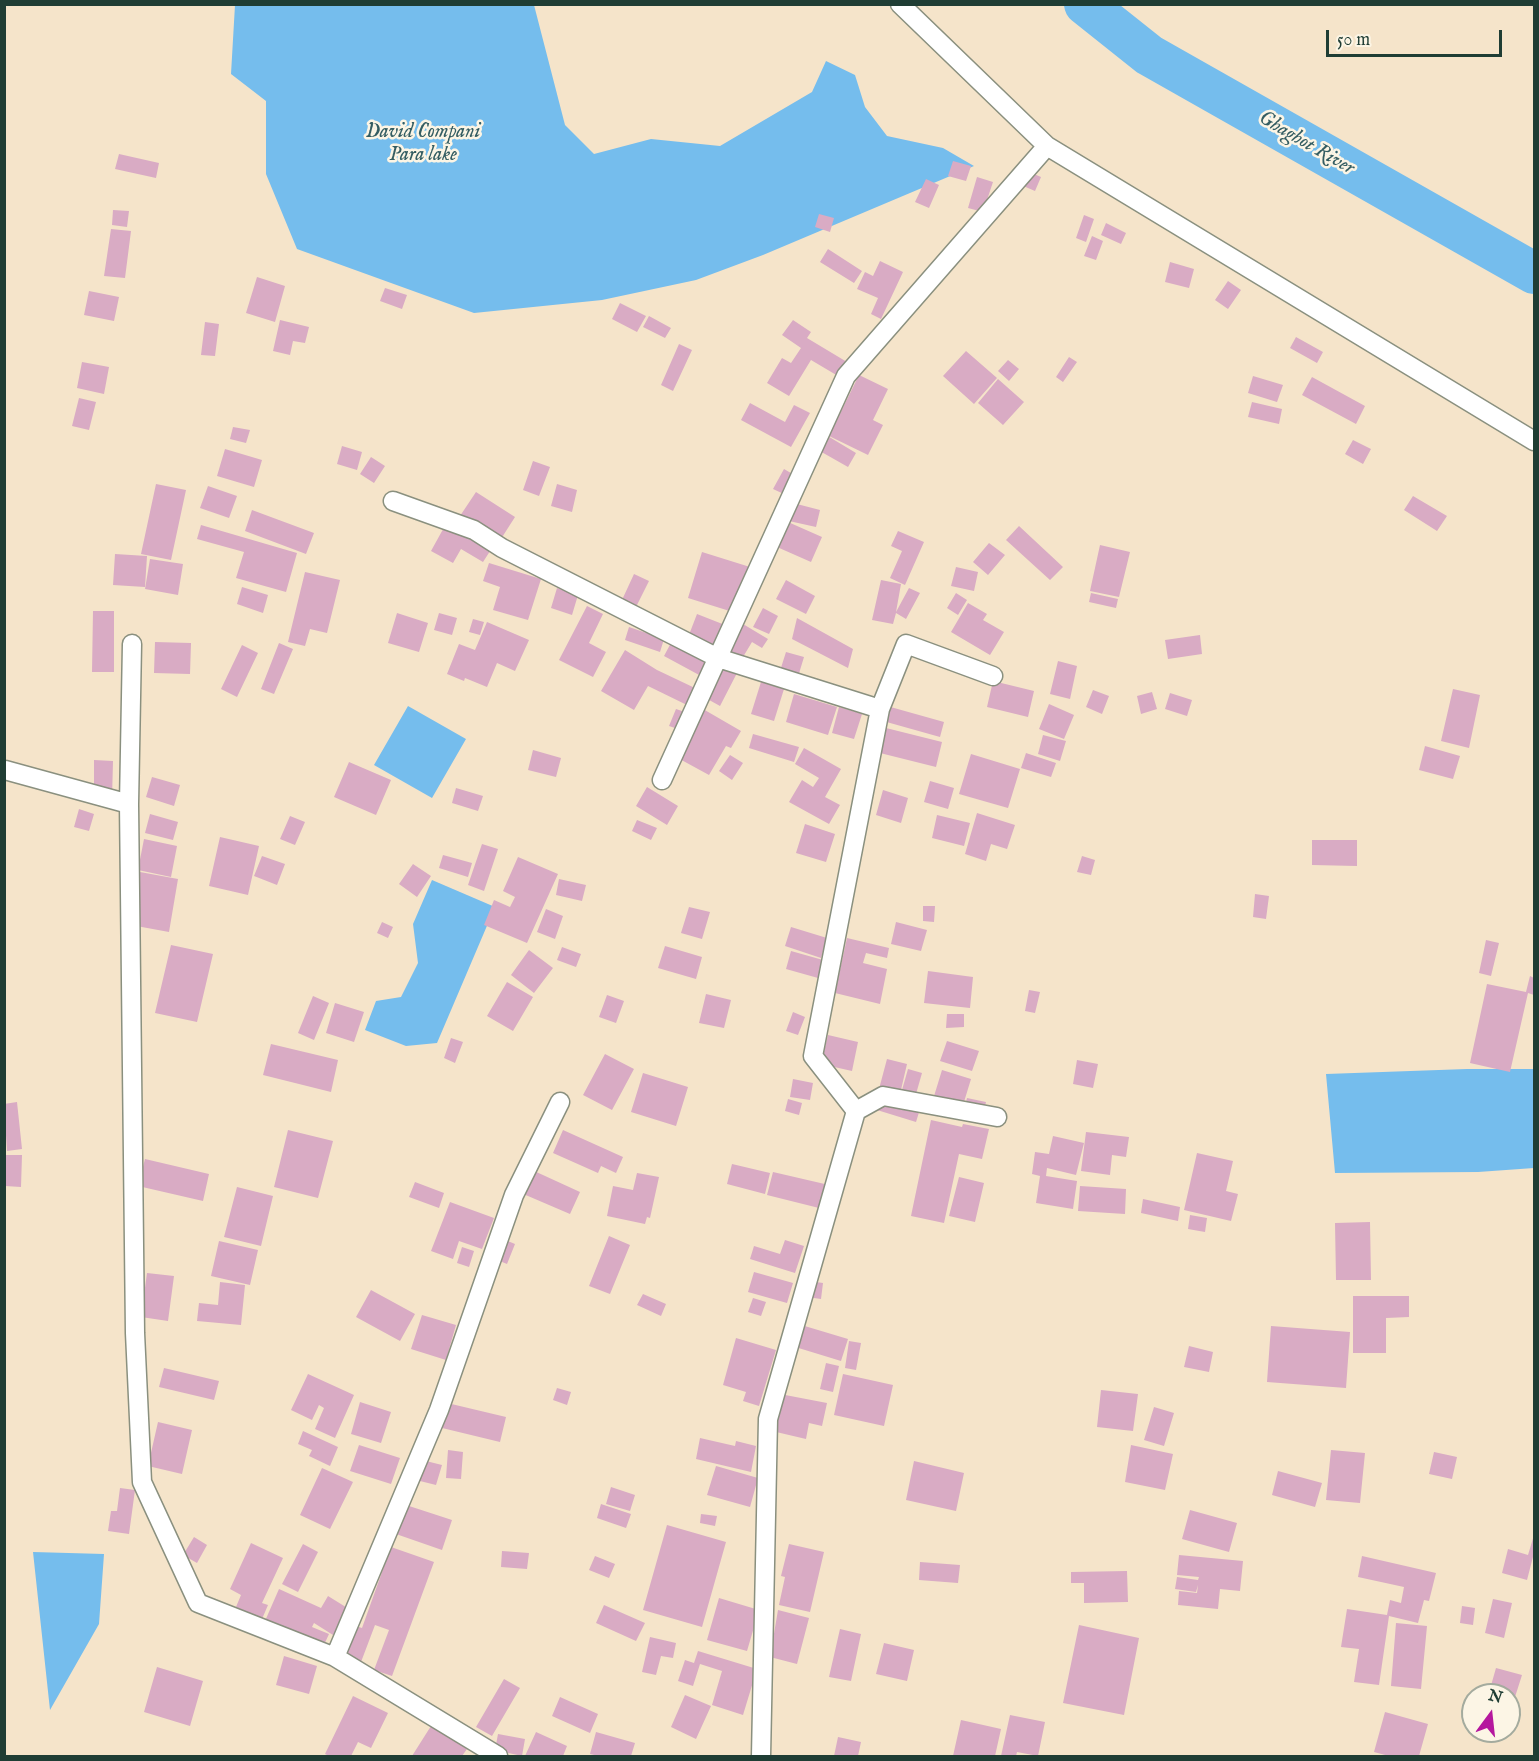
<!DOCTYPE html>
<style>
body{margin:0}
#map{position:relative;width:1539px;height:1761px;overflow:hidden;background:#f5e4ca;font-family:"IM FELL English",serif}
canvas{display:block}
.frame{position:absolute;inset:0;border:6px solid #1f3d34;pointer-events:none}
.north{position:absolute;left:1461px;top:1683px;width:60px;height:60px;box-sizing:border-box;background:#fcf5e5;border:2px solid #a4ab9e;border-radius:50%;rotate:15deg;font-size:16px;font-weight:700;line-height:24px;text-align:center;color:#1f3d34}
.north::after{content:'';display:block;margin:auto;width:21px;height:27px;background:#b5179e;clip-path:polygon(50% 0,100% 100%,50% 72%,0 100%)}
.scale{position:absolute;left:1326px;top:30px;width:176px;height:27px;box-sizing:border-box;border:3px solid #1f3d34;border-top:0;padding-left:8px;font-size:18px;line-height:21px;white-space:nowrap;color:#1f3d34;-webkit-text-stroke:4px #fcf5e5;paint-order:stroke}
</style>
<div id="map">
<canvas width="1539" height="1761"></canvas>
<div class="frame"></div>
<div class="north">N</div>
<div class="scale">50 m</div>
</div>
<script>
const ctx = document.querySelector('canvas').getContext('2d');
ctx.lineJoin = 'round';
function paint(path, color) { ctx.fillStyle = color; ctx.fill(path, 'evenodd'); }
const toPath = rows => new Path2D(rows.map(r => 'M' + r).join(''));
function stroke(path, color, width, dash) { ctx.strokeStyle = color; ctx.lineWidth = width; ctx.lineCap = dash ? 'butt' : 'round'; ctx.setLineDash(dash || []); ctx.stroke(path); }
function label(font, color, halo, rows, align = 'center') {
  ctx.font = font + ' "IM FELL English",serif'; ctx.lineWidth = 5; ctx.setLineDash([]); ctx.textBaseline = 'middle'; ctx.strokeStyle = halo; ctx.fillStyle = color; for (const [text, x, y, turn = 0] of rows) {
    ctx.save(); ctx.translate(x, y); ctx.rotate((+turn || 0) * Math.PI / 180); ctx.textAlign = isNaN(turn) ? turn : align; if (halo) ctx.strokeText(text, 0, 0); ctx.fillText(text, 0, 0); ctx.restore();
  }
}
paint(toPath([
 [235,5,534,5,565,125,594,154,651,139,720,146,812,92,826,61,855,75,865,107,887,136,943,148,974,166,763,255,696,280,602,300,474,313,297,249,266,174,266,101,231,74],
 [408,706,466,739,432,798,374,765],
 [432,880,495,907,437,1043,406,1046,365,1030,376,1001,401,997,418,963,413,924],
 [1467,1069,1534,1069,1534,1168,1478,1172,1335,1173,1326,1074],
 [33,1552,104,1554,99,1624,50,1710]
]), '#75bded');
stroke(toPath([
 [1085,4,1149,55,1534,273]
]), '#75bded', 42);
paint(toPath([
 [119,154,159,163,156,178,115,169],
 [953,161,971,166,966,181,948,176],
 [1027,171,1041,177,1035,191,1021,185],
 [977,177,993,182,983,212,968,208],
 [926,179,939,185,929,208,915,202],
 [113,210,129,211,127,227,112,225],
 [819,214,834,218,830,232,815,227],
 [1084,215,1094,219,1086,242,1076,238],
 [1106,223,1126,233,1121,244,1101,235],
 [111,229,131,231,125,278,104,276],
 [1092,236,1103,241,1096,260,1084,256],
 [828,249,862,271,854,283,820,262],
 [880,261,903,272,881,319,871,314,878,298,857,289,865,272,873,276],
 [1170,262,1194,269,1189,288,1165,282],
 [257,277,285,286,275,322,246,313],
 [1228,281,1241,290,1228,309,1215,300],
 [385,288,407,295,402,309,380,301],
 [89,291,119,297,114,321,84,315],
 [620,303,646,316,637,332,612,319],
 [649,316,671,328,665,338,643,327],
 [280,320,309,327,305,343,293,341,290,355,273,351],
 [793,320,811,332,807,338,847,362,838,376,811,360,789,396,767,383,782,358,791,363,801,348,782,335],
 [205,322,219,324,215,356,201,355],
 [1296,337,1323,352,1317,363,1290,348],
 [679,344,692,350,673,391,661,385],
 [966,351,997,378,974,404,943,376],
 [1069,357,1077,362,1063,382,1056,377],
 [1008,360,1019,369,1009,381,998,371],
 [82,362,109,367,104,394,77,388],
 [859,375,888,389,873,420,883,425,868,455,829,436],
 [1253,376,1283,385,1277,402,1248,393],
 [1312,377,1365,406,1356,424,1302,395],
 [998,379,1024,402,1003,425,978,403],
 [79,398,96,402,89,430,72,426],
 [1252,402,1282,409,1279,424,1248,417],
 [750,403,785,422,794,405,810,413,791,447,741,420],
 [233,427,250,430,246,443,230,439],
 [826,435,856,453,848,467,818,450],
 [1353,440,1371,449,1363,464,1345,454],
 [342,446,362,452,357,470,337,464],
 [225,449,262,460,254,487,217,476],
 [371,457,385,466,374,483,360,474],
 [533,461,550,467,539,496,523,490],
 [784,469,796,476,786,495,773,489],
 [156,484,186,490,171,560,141,554],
 [557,484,577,490,572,512,551,506],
 [208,486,237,496,229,518,200,508],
 [476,492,515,517,499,542,460,516],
 [1413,496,1447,516,1437,531,1404,510],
 [793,503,820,510,816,527,789,521],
 [252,510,314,533,306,554,245,531],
 [447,522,492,548,483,562,461,549,453,563,431,551],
 [788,522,822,537,811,562,777,547],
 [201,525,297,553,286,592,236,578,244,552,197,539],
 [1019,526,1063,567,1050,580,1006,540],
 [898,531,924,542,905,585,890,578,902,551,891,546],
 [989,543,1005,555,988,575,973,562],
 [1100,545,1130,552,1119,597,1090,591],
 [702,552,750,567,736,613,688,598],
 [115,554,147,556,145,587,113,585],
 [150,559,183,564,178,595,145,589],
 [489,563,541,579,528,620,493,610,500,587,483,581],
 [956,567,978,572,974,591,951,586],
 [305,572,340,580,327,633,310,629,305,646,288,642],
 [634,574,649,581,636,607,622,600],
 [786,580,815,596,806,614,776,599],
 [881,580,901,584,896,612,909,588,920,593,906,619,896,613,893,624,872,620],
 [242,587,268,595,263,613,237,604],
 [557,588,578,595,572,615,551,608],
 [956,593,967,600,958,615,947,608],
 [1091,593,1118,599,1116,608,1089,602],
 [968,603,987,614,983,620,1004,632,990,655,951,632],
 [587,606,603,614,589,643,606,652,593,677,559,660],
 [763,608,778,616,769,634,753,627],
 [93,611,114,611,114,672,92,672],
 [397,613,428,623,419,652,388,643],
 [439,613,457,618,452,635,434,630],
 [697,614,725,625,714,651,687,640],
 [797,618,853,649,848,668,792,639],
 [473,619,484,622,480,635,469,632],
 [487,622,529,640,515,671,497,663,487,687,465,678,464,681,447,674,459,644,475,650],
 [743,624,768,639,762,648,752,642,740,662,726,653],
 [629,627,664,639,660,652,625,640],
 [1200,635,1202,654,1168,659,1165,640],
 [672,641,709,661,701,676,664,656],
 [155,642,191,643,190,674,154,673],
 [279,643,293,649,274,694,261,689],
 [242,645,258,653,237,697,221,689],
 [625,650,657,670,697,689,689,706,648,686,634,710,601,691],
 [786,652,804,657,797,680,779,674],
 [1058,661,1077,666,1070,699,1050,694],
 [719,664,737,673,720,706,702,696],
 [993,681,1034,691,1028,717,987,707],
 [761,682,784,689,774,721,751,714],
 [1453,689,1480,695,1469,748,1441,741],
 [1093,690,1109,696,1102,714,1086,707],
 [1152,692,1157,709,1141,714,1137,696],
 [1170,693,1192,700,1187,716,1165,709],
 [794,694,837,707,828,735,786,722],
 [1049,704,1074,715,1064,739,1039,729],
 [887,706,944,722,940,737,883,721],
 [839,707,862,714,854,739,832,733],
 [676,709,685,712,678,729,669,726],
 [703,709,741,731,731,748,726,746,709,775,676,757],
 [886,728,942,742,936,767,880,753],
 [753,734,799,747,794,762,749,748],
 [1043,735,1066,741,1060,761,1038,754],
 [1425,746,1460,756,1453,779,1419,770],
 [804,748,841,769,825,797,840,805,829,824,789,802,802,780,813,787,819,778,795,764],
 [533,750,561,758,556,777,528,770],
 [1026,753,1056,763,1051,777,1021,768],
 [971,754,1020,769,1008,808,959,794],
 [730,755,743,763,732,780,719,771],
 [94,760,113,761,112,799,94,799],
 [349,762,391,780,376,815,334,797],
 [152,777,180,785,174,806,146,797],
 [930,781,954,788,948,809,924,802],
 [647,787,678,806,667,825,636,806],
 [456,788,483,796,478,811,452,803],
 [883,790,908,798,901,823,876,815],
 [79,809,94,814,89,831,74,827],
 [977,813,1015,825,1007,849,991,844,986,861,965,854],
 [150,814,178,822,173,840,145,833],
 [937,815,970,823,964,846,932,838],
 [290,816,305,822,295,845,280,839],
 [637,820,657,828,651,840,632,831],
 [805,824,835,834,826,862,796,853],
 [220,837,259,846,248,895,209,886],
 [144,839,177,846,171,877,138,870],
 [1312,840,1357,840,1357,866,1312,865],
 [482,844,498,849,484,891,468,885],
 [443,855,472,863,468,877,439,868],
 [262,856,285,864,277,885,254,876],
 [1082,856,1095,860,1091,875,1077,872],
 [518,857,558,874,527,943,484,925,494,900,510,907,515,897,503,891],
 [413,864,431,876,417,897,399,884],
 [140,872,178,879,169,932,131,925],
 [559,879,586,885,582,901,556,895],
 [1255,894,1269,896,1266,919,1253,917],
 [923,906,935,906,934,922,923,921],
 [689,907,710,912,702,939,681,933],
 [546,909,563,916,555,939,537,932],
 [382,922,393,927,388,938,377,933],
 [896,922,927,930,921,951,891,944],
 [791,927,827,938,821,958,785,946],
 [847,938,889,948,887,958,866,953,863,963,887,969,880,1004,835,993],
 [1486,940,1499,943,1491,976,1479,973],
 [171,945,213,954,197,1022,155,1013],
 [665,946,702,957,696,979,658,968],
 [562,947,581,954,576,967,557,960],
 [529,950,553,968,534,993,511,975],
 [791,951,823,960,818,978,786,969],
 [928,971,973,977,970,1008,924,1003],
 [1530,976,1534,978,1534,995,1528,993,1510,1072,1470,1063,1487,984,1526,992],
 [507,982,533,997,513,1031,487,1016],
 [1029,990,1040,992,1035,1013,1025,1011],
 [706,994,731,1000,724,1028,699,1023],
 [607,995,624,1001,616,1023,599,1017],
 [313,996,329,1003,314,1040,298,1033],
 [335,1003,364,1012,354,1042,326,1033],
 [793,1012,805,1017,798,1035,786,1031],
 [947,1014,964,1014,964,1027,946,1028],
 [828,1035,858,1042,852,1071,821,1064],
 [451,1038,463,1042,455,1063,444,1058],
 [947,1041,979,1051,972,1071,940,1061],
 [271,1044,338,1060,331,1092,263,1075],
 [605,1054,634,1069,612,1110,583,1095],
 [887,1059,907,1064,900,1094,879,1089],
 [1077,1060,1098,1064,1093,1088,1073,1084],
 [908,1069,922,1073,914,1101,900,1097],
 [942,1070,971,1079,960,1115,931,1106],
 [643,1073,688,1087,676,1126,631,1112],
 [793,1079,813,1083,810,1100,790,1097],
 [868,1093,920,1109,916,1122,864,1106],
 [967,1098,986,1102,982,1118,963,1114],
 [788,1099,802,1103,799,1115,785,1111],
 [17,1102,22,1149,7,1151,4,1104],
 [931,1120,962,1127,963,1124,989,1129,982,1159,959,1154,944,1223,911,1216],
 [288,1130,333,1141,318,1198,274,1187],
 [563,1130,623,1157,616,1173,601,1166,598,1173,553,1153],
 [1086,1132,1129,1137,1126,1157,1112,1155,1110,1175,1081,1171],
 [1053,1136,1084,1143,1076,1175,1047,1168,1046,1176,1077,1181,1073,1209,1036,1203,1040,1176,1032,1174,1035,1152,1049,1154],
 [1197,1153,1233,1161,1226,1191,1238,1194,1231,1221,1184,1210],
 [6,1155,22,1155,21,1187,5,1186],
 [145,1159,209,1174,203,1201,138,1186],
 [732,1164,770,1173,765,1194,727,1184],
 [532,1170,580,1192,570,1214,521,1193],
 [773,1172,829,1185,823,1209,767,1195],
 [637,1173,659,1177,650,1218,647,1217,645,1224,607,1216,613,1186,633,1190],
 [959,1177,984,1183,975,1222,949,1216],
 [415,1182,444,1193,439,1208,409,1197],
 [1080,1186,1126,1189,1125,1214,1078,1211],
 [237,1187,273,1196,261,1246,224,1237],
 [1143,1199,1180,1207,1178,1221,1141,1213],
 [450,1202,494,1218,482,1249,459,1241,453,1259,431,1251],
 [1190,1215,1207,1218,1205,1232,1188,1229],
 [1370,1222,1371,1280,1336,1280,1335,1223],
 [609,1236,630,1245,610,1294,589,1286],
 [503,1239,515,1244,507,1264,495,1259],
 [785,1240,804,1246,795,1273,750,1259,754,1246,780,1254],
 [219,1241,258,1250,250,1285,211,1276],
 [462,1247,474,1251,469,1267,457,1263],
 [754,1272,793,1283,787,1303,748,1292],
 [147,1273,174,1276,168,1321,141,1317],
 [809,1281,823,1283,821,1299,807,1297],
 [220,1282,245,1285,241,1325,197,1321,199,1303,218,1305],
 [371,1290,415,1314,400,1341,356,1317],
 [643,1294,666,1304,661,1316,637,1305],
 [1353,1296,1409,1296,1409,1317,1386,1318,1386,1353,1353,1353],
 [753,1298,766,1302,761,1316,748,1312],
 [422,1315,456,1325,446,1360,411,1349],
 [798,1324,848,1339,841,1361,792,1346],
 [1271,1326,1350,1332,1346,1388,1267,1382],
 [736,1338,776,1350,759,1406,743,1401,746,1392,723,1385],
 [849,1341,861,1343,856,1370,845,1368],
 [1189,1346,1213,1352,1209,1372,1184,1367],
 [826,1363,839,1366,833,1392,820,1389],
 [164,1368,219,1381,214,1400,159,1387],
 [308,1374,354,1395,335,1438,315,1429,324,1408,319,1405,312,1420,291,1410],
 [843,1374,893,1385,884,1426,834,1415],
 [557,1388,571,1392,567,1405,553,1400],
 [1101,1390,1138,1394,1133,1431,1097,1427],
 [780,1394,827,1403,822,1426,809,1423,806,1439,772,1431],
 [360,1402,391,1412,381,1443,351,1434],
 [443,1402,506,1417,500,1442,438,1427],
 [1154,1407,1174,1413,1164,1446,1144,1440],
 [158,1422,192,1430,182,1474,148,1466],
 [303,1431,338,1447,330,1466,309,1456,312,1450,298,1444],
 [700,1438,735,1446,736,1441,756,1446,751,1472,696,1459],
 [359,1445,400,1458,391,1484,350,1471],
 [1131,1445,1173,1454,1165,1490,1125,1482],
 [448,1450,463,1452,461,1479,446,1478],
 [1331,1450,1365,1453,1360,1503,1326,1500],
 [1434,1452,1457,1457,1452,1479,1429,1474],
 [422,1460,442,1465,436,1485,416,1480],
 [914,1461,964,1473,956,1511,906,1500],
 [716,1466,758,1478,750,1507,707,1495],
 [322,1468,353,1482,330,1529,300,1515],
 [1278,1471,1322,1483,1315,1507,1272,1495],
 [611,1487,635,1495,630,1511,606,1504],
 [120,1488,135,1490,129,1534,108,1531,111,1511,117,1511],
 [601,1504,631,1514,626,1528,597,1518],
 [406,1505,452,1520,442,1550,396,1534],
 [1190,1510,1237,1523,1229,1552,1182,1539],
 [701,1514,717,1516,715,1526,700,1523],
 [667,1525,726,1542,702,1627,643,1610],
 [1534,1535,1534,1553,1527,1580,1502,1573,1508,1549,1528,1555],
 [194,1537,207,1545,197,1563,183,1555],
 [251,1543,283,1558,262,1603,268,1605,262,1619,236,1607,241,1595,230,1589],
 [303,1544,318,1552,298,1592,282,1584],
 [789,1544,824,1552,810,1612,779,1605,785,1577,781,1576],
 [391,1547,434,1562,392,1676,374,1670,389,1630,375,1625,361,1662,339,1654,350,1624,362,1628],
 [502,1551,529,1553,527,1569,501,1567],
 [1179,1555,1243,1561,1240,1591,1220,1589,1218,1609,1178,1605,1179,1591,1197,1593,1198,1585,1196,1592,1175,1589,1177,1577,1198,1580,1199,1577,1177,1575],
 [595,1556,615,1564,609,1578,589,1570],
 [1362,1556,1436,1573,1429,1601,1424,1600,1418,1623,1389,1616,1379,1685,1354,1682,1359,1649,1341,1647,1347,1609,1387,1615,1390,1600,1401,1603,1404,1587,1358,1577],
 [920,1562,960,1565,958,1583,919,1580],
 [1127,1571,1128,1602,1084,1603,1084,1583,1071,1583,1071,1572],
 [279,1589,321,1608,328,1596,349,1609,333,1635,314,1623,312,1627,329,1634,323,1647,265,1621],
 [719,1598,759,1610,747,1651,707,1640],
 [1493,1599,1512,1603,1504,1638,1485,1633],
 [604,1605,645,1623,636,1641,596,1623],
 [1462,1606,1475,1608,1473,1625,1460,1623],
 [778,1610,809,1618,797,1664,770,1657],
 [1396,1623,1427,1626,1421,1689,1391,1686],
 [1079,1625,1139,1638,1124,1715,1063,1703],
 [840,1629,861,1634,851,1681,829,1677],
 [650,1637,676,1643,673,1658,661,1656,656,1675,642,1672],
 [884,1643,914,1650,907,1681,876,1674],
 [698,1651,757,1669,743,1715,712,1705,722,1671,700,1664,693,1686,678,1681,685,1660,694,1663],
 [284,1656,317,1666,309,1694,276,1685],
 [157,1667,203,1681,190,1726,144,1712],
 [1496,1668,1522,1675,1515,1697,1490,1689],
 [504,1679,520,1688,492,1736,476,1727],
 [685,1695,711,1706,696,1739,671,1727],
 [353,1696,388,1713,371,1748,358,1742,351,1756,329,1756,325,1754],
 [560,1697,598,1714,590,1733,552,1716],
 [1385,1712,1428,1724,1419,1756,1389,1756,1374,1752],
 [1010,1715,1045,1722,1038,1756,1017,1752,1016,1756,1001,1756],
 [961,1720,1001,1729,995,1756,953,1756],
 [431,1726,467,1749,462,1756,412,1756],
 [536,1732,567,1746,563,1756,525,1756],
 [596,1732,635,1743,631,1756,599,1756,590,1754],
 [498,1734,525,1739,522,1756,495,1750],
 [838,1737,861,1742,858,1756,834,1756]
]), '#d9abc4');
const minor = toPath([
 [900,4,1047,146,1534,441],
 [393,501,474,530,502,548,718,658,880,709],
 [132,644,129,804,135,1333,142,1482,198,1603,335,1657,498,1756],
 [5,770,129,804],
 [662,780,846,376,1047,146],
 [856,1111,883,1096,997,1117],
 [335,1657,439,1410,514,1195,560,1102],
 [761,1756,768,1419,856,1111,813,1056,880,709,906,644,993,676]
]);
stroke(minor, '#8a907f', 21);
stroke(minor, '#fff', 18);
label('italic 20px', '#345d62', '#fcf5e5', [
 ["David Compani",423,133],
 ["Para lake",423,156],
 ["Ghaghot River",1306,144,30]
]);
</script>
